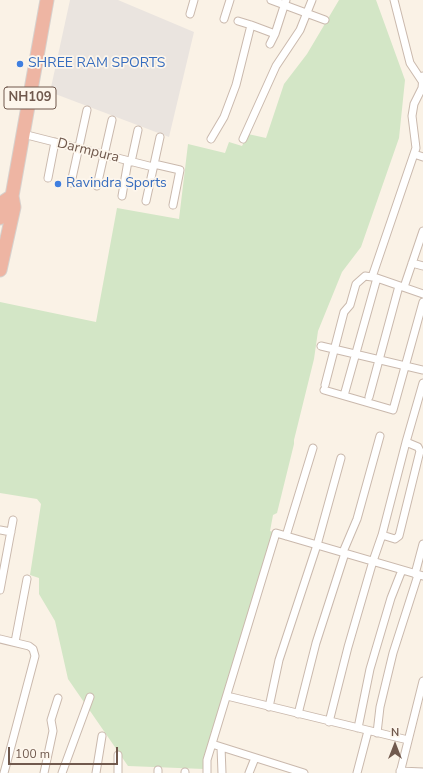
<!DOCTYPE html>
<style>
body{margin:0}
#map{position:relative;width:423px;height:773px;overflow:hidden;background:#faf2e6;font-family:"Nunito Sans",sans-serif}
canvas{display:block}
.north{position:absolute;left:375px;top:725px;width:40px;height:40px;-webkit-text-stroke:3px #fdf6ec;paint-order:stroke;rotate:0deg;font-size:11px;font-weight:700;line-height:16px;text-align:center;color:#70594d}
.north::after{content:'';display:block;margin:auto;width:14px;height:18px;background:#70594d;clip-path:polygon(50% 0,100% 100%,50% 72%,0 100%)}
.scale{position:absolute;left:8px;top:747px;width:110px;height:18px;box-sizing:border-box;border:2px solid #70594d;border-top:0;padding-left:5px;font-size:12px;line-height:14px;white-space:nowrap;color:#70594d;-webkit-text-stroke:3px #fdf6ec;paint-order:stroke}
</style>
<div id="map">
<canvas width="423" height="773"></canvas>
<div class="north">N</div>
<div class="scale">100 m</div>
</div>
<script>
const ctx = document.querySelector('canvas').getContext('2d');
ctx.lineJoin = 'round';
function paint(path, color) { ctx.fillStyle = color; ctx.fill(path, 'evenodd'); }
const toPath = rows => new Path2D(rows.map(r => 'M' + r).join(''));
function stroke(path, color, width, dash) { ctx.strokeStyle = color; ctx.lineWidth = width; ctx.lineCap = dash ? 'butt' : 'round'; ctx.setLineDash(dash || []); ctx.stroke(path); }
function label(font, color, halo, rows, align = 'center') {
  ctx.font = font + ' "Nunito Sans",sans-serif'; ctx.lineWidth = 3.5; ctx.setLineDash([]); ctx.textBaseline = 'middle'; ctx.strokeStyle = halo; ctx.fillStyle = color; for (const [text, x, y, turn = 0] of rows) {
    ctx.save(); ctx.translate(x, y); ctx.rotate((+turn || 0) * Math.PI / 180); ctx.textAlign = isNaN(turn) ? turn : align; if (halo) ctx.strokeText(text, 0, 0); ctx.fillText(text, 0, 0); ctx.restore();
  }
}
paint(toPath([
 [70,0,118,0,194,32,169,137,50,92]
]), '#eae4df');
paint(toPath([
 [339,0,376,0,405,80,399,138,361,247,342,272,318,331,314,359,294,440,294,444,277,513,273,515,270,531,273,532,213,727,204,759,204,769,128,766,68,679,55,621,39,594,39,578,30,575,41,504,37,499,0,493,0,302,96,322,117,208,179,219,188,144,225,153,229,142,242,146,248,134,266,138,284,84,307,54]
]), '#d3e6c6');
const street = toPath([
 [271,0,325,20],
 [394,0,410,63,422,81],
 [190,14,194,0],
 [224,19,230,0],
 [238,21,251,25],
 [270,44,275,34],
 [23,134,153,167],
 [211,139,224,117,236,85,251,25,275,34,286,0],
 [243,139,276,66,300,30,312,0],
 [414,154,423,157],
 [131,162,138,130],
 [154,164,180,170,173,205],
 [48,178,55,142],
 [71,183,87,110],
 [97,186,112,120],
 [122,196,128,161],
 [146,201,160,137],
 [412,263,423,266],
 [374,277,423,294],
 [404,287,423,231],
 [321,346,423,370],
 [325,385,344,312,350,305,356,284,365,276,372,277,416,148,412,116,414,104,422,88,423,76],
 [324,390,393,410,423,302],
 [345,392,377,278],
 [369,397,399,286],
 [0,530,11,532],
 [382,535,406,442],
 [286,536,313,448],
 [343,552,357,519,380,436],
 [415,574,423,544],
 [0,590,13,520],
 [0,639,29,646,33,649,35,656,4,773],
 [15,642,27,579],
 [227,696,408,740],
 [269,707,279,660,317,545,341,458],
 [298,714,316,643,345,553],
 [329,722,348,647,373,561,382,535,395,539,399,536,420,451,418,447,406,442,423,383],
 [358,728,370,669,391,598,402,570],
 [377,733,380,707,393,653,418,575],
 [212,744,304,773],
 [221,747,222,773],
 [118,755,118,773],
 [400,771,423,772],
 [44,773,53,731,51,720,58,698],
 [62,773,90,697],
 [96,773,102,736],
 [158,773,158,770],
 [185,773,185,772],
 [207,773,207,760,276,533,423,576],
 [249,773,255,758],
 [357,773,368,731],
 [400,773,423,681]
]);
const highway = toPath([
 [0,218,3,202,12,196],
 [0,270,14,207,12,196,47,0]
]);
stroke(street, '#cab9ad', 9);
stroke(highway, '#d7d1cd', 15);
stroke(street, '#fff', 7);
stroke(highway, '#eeb5a3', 13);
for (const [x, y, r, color] of [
 [20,64,4,"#3f7fe0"],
 [58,184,4,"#3f7fe0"]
]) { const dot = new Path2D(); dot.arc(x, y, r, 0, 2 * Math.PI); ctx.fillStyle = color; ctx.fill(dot); stroke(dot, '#fdf6ec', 1.5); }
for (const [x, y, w] of [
 [30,98,52]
]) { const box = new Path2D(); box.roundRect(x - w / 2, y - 11, w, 22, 3); ctx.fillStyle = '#fdf6ec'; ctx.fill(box); stroke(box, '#70594d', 1); }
label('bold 13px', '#70594d', null, [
 ["NH109",30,98]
]);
label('14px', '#366cbe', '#fdf6ec', [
 ["SHREE RAM SPORTS",28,64],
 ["Ravindra Sports",66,184]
], 'left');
label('14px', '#70594d', '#fdf6ec', [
 ["Darmpura",88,151,14]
]);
</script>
